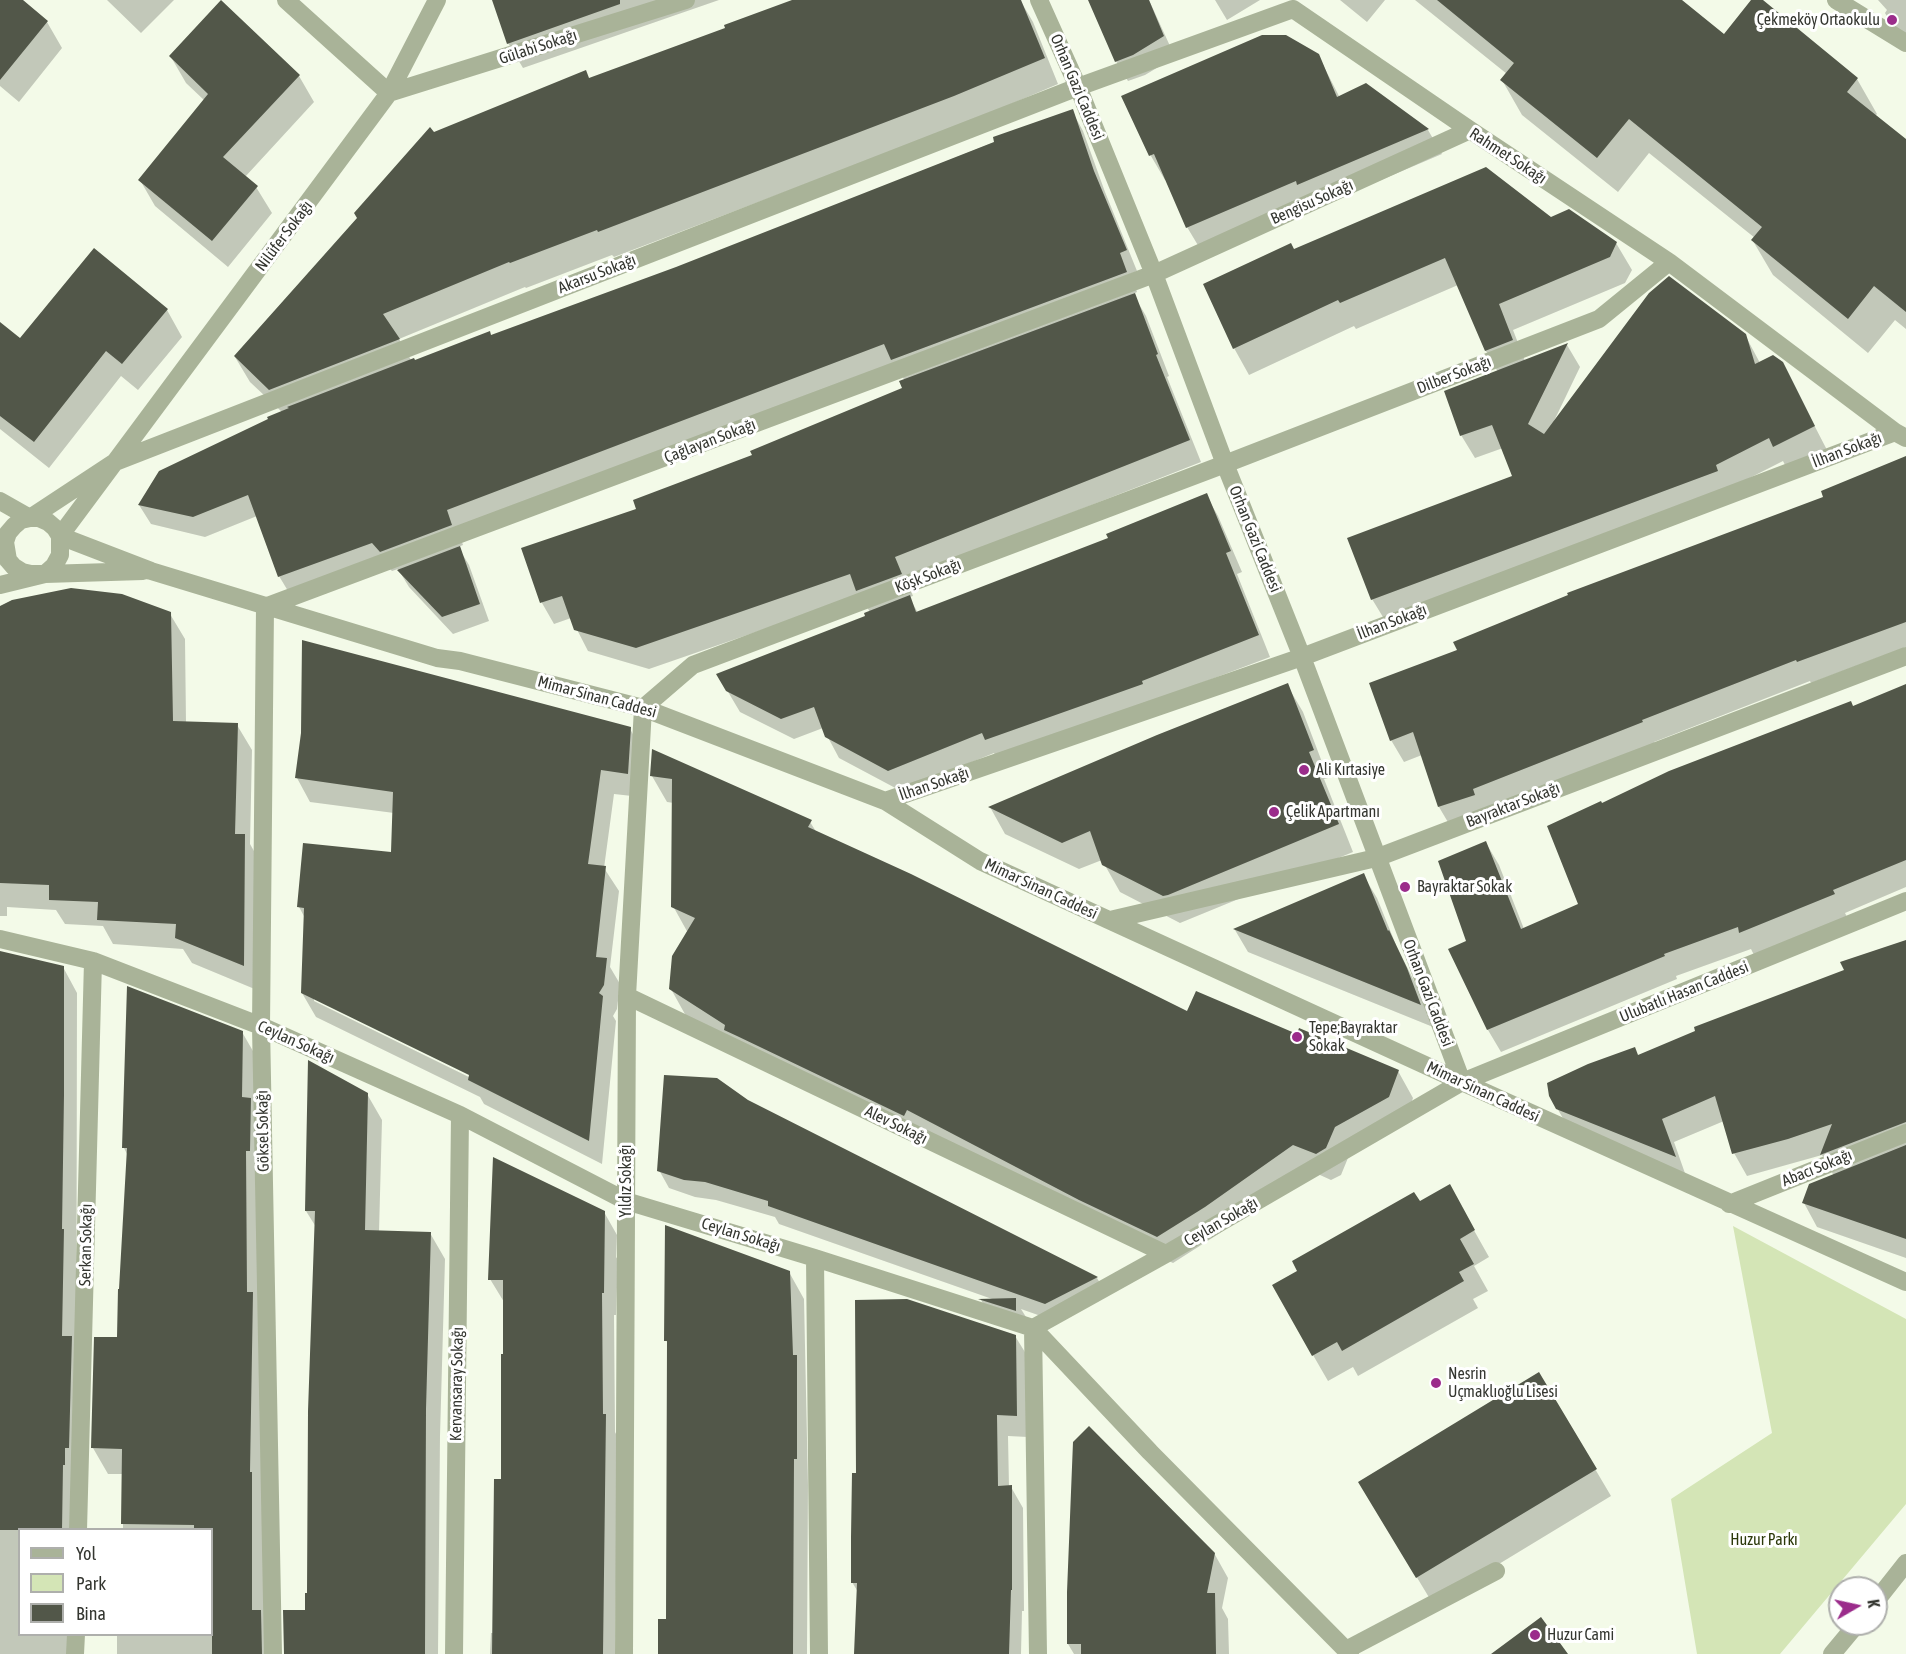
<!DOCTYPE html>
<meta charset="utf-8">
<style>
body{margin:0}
#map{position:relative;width:1906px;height:1654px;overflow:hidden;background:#f3fae8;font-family:"Asap Condensed",sans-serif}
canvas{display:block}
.legend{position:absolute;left:18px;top:1528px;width:195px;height:108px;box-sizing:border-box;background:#fff;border:2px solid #aeafac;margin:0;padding:8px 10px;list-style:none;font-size:18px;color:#343630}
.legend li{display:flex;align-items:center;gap:12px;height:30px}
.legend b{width:30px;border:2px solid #aeafac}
.north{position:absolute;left:1828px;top:1576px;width:60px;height:60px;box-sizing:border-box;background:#fff;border:2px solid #aeafac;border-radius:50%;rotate:81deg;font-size:16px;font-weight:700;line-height:24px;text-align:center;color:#343630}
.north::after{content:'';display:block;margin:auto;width:21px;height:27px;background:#9b2c8b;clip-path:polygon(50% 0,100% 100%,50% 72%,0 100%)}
</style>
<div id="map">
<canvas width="1906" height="1654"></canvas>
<ul class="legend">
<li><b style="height:8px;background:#a9b398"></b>Yol</li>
<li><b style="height:16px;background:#d4e5b6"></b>Park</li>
<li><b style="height:16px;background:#525749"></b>Bina</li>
</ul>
<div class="north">K</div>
</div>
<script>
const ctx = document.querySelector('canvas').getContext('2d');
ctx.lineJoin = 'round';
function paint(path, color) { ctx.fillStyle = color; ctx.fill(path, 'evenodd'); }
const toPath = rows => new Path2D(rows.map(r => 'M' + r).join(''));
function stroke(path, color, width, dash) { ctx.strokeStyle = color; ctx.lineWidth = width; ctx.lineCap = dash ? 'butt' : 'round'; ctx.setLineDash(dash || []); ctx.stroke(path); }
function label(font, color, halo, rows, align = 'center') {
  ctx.font = font + ' "Asap Condensed",sans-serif'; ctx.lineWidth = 6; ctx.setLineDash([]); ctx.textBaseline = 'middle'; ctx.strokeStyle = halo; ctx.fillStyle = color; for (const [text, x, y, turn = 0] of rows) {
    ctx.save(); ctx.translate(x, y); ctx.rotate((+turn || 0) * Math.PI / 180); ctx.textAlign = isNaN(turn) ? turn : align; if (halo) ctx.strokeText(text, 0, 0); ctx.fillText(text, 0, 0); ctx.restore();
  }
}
paint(toPath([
 [1733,1226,1906,1319,1906,1504,1780,1654,1697,1654,1671,1499,1772,1433]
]), '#d4e5b6');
paint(toPath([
 [0,0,21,0,47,22,62,48,19,102,0,86],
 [107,0,174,0,141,33],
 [500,0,719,0,523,68,508,43],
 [796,0,1020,0,1033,22,1058,84,969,122,614,257,612,255,526,288,525,287,399,339,411,360,415,362,491,337,677,269,1072,111,1083,131,1105,192,1137,271,1130,274,1137,292,1133,294,1146,316,1169,376,1167,377,1201,462,906,578,913,596,909,597,918,613,1110,539,1206,495,1218,516,1242,572,1237,574,1270,657,998,760,994,753,901,791,839,758,823,728,794,739,740,712,718,675,867,617,870,612,860,596,649,669,588,651,571,618,554,624,542,603,523,549,638,510,904,389,905,381,895,364,458,530,463,545,458,547,469,565,489,621,453,634,409,587,398,569,392,571,384,563,291,596,279,576,257,516,205,537,151,524,139,505,282,412,250,382,235,357,433,134,590,80,727,29],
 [1089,0,1149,0,1175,57,1145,75,1128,81,1116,61],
 [1215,0,1260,0,1227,20],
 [1340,0,1385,0,1367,22],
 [1415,0,1679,0,1724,36,1753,0,1760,0,1857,79,1877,114,1875,116,1906,141,1906,329,1895,320,1868,353,1773,275,1753,241,1755,238,1649,153,1618,192,1522,115,1502,80,1507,74],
 [1878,0,1906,0,1906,43,1900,39,1885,13,1887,10],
 [1318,55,1340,98,1366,85,1428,130,1442,154,1313,209,1202,252,1187,227,1167,180,1165,180,1151,156,1123,97],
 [171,57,299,76,314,102,245,177,256,187,272,213,228,267,155,206,140,180,205,101,186,83],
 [1551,219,1616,243,1632,270,1625,283,1513,330,1525,361,1567,345,1580,367,1554,421,1745,335,1760,363,1782,363,1827,450,1787,469,1783,461,1728,489,1386,622,1372,599,1514,476,1503,448,1475,458,1461,435,1498,372,1486,351,1458,285,1356,329,1354,326,1249,375,1234,348,1294,251],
 [167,310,182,337,138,390,121,376,49,468,0,429,0,324,20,340],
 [1906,465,1906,647,1811,683,1810,681,1654,742,1655,745,1452,829,1439,807,1422,755,1404,762,1391,740,1458,651],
 [0,608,170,614,185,639,186,723,237,725,252,750,250,844,259,860,257,990,192,963,183,949,113,944,103,926,65,924,56,910,7,907,7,916,0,916],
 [1287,685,1303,712,1328,778,1324,779,1353,852,1180,923,1120,892,1102,860,1079,869,1005,834,990,807],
 [1906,686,1906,887,1845,913,1847,917,1754,955,1751,949,1676,976,1677,979,1501,1052,1488,1030,1450,950,1468,942,1486,843,1499,865,1524,929,1580,905,1602,805],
 [630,729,643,752,641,797,614,794,604,868,619,891,610,967,620,984,617,1009,613,1016,616,1021,602,1164,484,1104,480,1097,316,1017,302,993,305,918,299,907,392,853,394,813,310,802,297,778],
 [314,998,476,1077,475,1080,314,1001],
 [653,751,810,822,817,833,1188,1013,1298,1036,1398,1071,1413,1098,1404,1124,1350,1153,1341,1175,1331,1180,1309,1170,1220,1233,1173,1263,1096,1226,686,1016,671,989,688,933,673,906,674,803,667,802,652,776],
 [1363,875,1377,898,1396,945,1420,993,1433,1027,1248,952,1235,930],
 [1906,941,1906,1258,1817,1227,1804,1203,1834,1176,1822,1155,1747,1176,1734,1153,1724,1121,1674,1142,1687,1179,1571,1132,1557,1108,1639,1056,1845,971],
 [0,952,63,967,77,993,76,1530,20,1530,20,1634,73,1634,73,1654,0,1654],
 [242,1032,257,1058,275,1654,117,1654,117,1634,212,1634,212,1530,123,1530,123,1474,108,1474,93,1448,118,1339,128,1156,124,1148],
 [367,1094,382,1120,379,1232,430,1233,445,1259,440,1436,438,1654,285,1654,306,1612,308,1595,316,1227,306,1211],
 [747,1102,1097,1278,1107,1295,1055,1321,1021,1309,1026,1317,990,1316,981,1300,995,1300,779,1224,775,1217,716,1200,695,1197,669,1188,659,1170],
 [1449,1186,1489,1257,1474,1266,1488,1291,1473,1299,1478,1308,1358,1376,1353,1367,1328,1381,1313,1355,1419,1203],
 [604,1212,617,1235,616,1257,618,1260,616,1315,614,1315,615,1432,618,1438,615,1654,490,1654,491,1633,494,1633,503,1481,504,1356,504,1302,490,1279],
 [789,1272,804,1299,808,1485,807,1654,660,1654,668,1621,669,1346,666,1340],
 [1015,1336,1028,1357,1028,1437,1008,1436,1009,1487,1011,1487,1023,1508,1024,1611,1022,1611,1021,1654,855,1654,858,1592,852,1582,858,1475],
 [1539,1374,1611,1496,1433,1604,1375,1508],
 [1214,1553,1228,1578,1222,1608,1228,1619,1229,1654,1074,1654,1068,1644]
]), '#0003');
paint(toPath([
 [0,0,23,0,48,21,0,80],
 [221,0,300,75,223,157,258,186,212,241,138,180,208,94,169,56],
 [492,0,620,0,620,4,507,44],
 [792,0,1021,0,1045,58,954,96,598,232,597,230,510,263,509,262,383,314,400,339,269,390,234,356,357,218,354,213,430,127,434,132,586,70,589,78,725,28,724,25],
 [1088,0,1149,0,1164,36,1133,55,1115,62],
 [1437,0,1682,0,1724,34,1751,0,1763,0,1858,78,1847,92,1906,139,1906,312,1874,286,1848,319,1751,240,1762,227,1629,119,1597,158,1500,80,1514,63],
 [1262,35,1286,35,1319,54,1337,97,1366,83,1429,129,1297,185,1296,181,1186,228,1154,154,1149,156,1121,96],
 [1073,109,1094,171,1127,250,1120,253,1127,272,891,360,884,344,447,510,452,525,380,552,372,543,278,577,248,495,193,517,138,505,159,471,268,419,267,417,289,408,287,407,414,358,415,360,490,331,491,335,676,267,994,142,993,137],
 [1486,167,1551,217,1569,209,1617,242,1610,257,1499,304,1513,340,1485,351,1445,258,1340,303,1338,300,1233,349,1203,284,1291,243,1294,249],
 [94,248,168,309,122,364,106,351,34,442,0,416,0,322,20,338],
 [1669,276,1746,334,1755,364,1773,355,1783,362,1815,426,1773,447,1769,438,1716,465,1718,471,1371,600,1347,538,1512,476,1492,425,1460,436,1444,391,1568,343,1528,424,1544,434,1649,293],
 [1135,293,1158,354,1156,355,1190,440,895,557,902,574,856,591,850,574,636,648,574,630,562,596,540,603,521,548,636,509,633,500,752,455,750,451,902,388,899,381],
 [1906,456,1906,622,1797,662,1796,660,1642,720,1643,722,1473,789,1475,795,1438,807,1413,732,1390,741,1369,683,1457,650,1453,642,1568,595,1567,593,1823,497,1821,491],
 [1207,493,1231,551,1226,553,1259,635,1142,681,1143,684,985,740,982,733,888,771,825,737,814,707,781,719,726,691,716,674,865,616,864,613,910,595,916,612,1108,538,1106,534],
 [460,546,480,604,442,617,397,570],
 [71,588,122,594,171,612,173,721,238,723,235,834,245,834,244,966,175,938,176,924,97,920,98,902,49,900,49,885,0,883,0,606,12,600],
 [302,640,631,727,628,774,601,770,588,864,606,866,596,957,607,958,604,985,599,993,603,996,589,1141,468,1080,469,1075,301,993,304,908,297,907,303,843,391,852,393,792,295,778,301,733],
 [1288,683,1314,750,1309,752,1339,824,1168,895,1163,896,1102,865,1090,831,1062,843,988,807,1157,735],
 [1906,684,1906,860,1833,890,1835,894,1739,933,1738,927,1664,954,1665,956,1487,1030,1448,949,1466,941,1438,861,1486,841,1521,929,1578,904,1547,826,1601,801,1602,803,1669,771,1851,701,1853,706],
 [652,749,812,820,808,827,911,874,1187,1011,1196,991,1297,1034,1299,1028,1399,1070,1389,1097,1335,1127,1326,1148,1316,1154,1293,1145,1205,1207,1157,1237,1079,1200,907,1110,904,1116,737,1036,724,1030,725,1025,669,989,672,956,695,918,671,907,672,779,650,776],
 [1364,873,1388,931,1389,930,1407,968,1421,1005,1233,929],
 [1906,940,1906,1122,1820,1155,1832,1124,1788,1139,1732,1154,1715,1096,1662,1119,1676,1157,1556,1109,1549,1096,1547,1083,1588,1064,1635,1047,1638,1055,1695,1031,1694,1027,1844,970,1840,962],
 [0,951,64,966,64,1095,62,1229,64,1229,62,1336,72,1336,69,1448,65,1448,65,1465,63,1465,62,1530,0,1530],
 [127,986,243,1031,242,1097,251,1098,250,1151,246,1151,247,1292,253,1292,250,1472,252,1472,252,1610,261,1610,262,1654,212,1654,212,1530,194,1530,194,1525,121,1524,122,1449,91,1448,94,1337,117,1337,118,1289,119,1289,127,1148,122,1148],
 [308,1060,368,1093,365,1230,431,1232,426,1409,425,1654,284,1654,283,1610,305,1610,305,1593,307,1593,308,1411,315,1211,305,1211],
 [664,1075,717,1078,748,1100,1098,1277,1045,1304,768,1206,768,1201,705,1182,684,1180,657,1171],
 [1906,1145,1906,1239,1802,1203,1809,1184],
 [493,1157,605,1211,604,1293,602,1293,603,1414,606,1414,603,1654,492,1654,494,1479,501,1479,501,1354,503,1354,503,1280,488,1280],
 [1450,1184,1475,1230,1460,1239,1474,1264,1459,1272,1464,1281,1342,1351,1337,1342,1312,1356,1272,1285,1297,1271,1292,1261,1414,1192,1420,1201],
 [665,1225,790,1271,793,1355,797,1355,797,1459,794,1459,793,1654,658,1654,658,1619,666,1619,667,1341,664,1341],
 [1016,1298,1016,1311,978,1299],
 [907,1299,1016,1335,1017,1416,997,1415,998,1486,1012,1485,1012,1590,1011,1590,1009,1654,854,1654,857,1583,851,1583,851,1537,852,1473,856,1473,855,1300],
 [1539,1372,1597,1469,1416,1578,1358,1482],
 [1089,1426,1215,1553,1207,1593,1215,1593,1216,1654,1081,1654,1081,1644,1067,1644,1067,1592,1073,1442],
 [1541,1617,1568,1654,1491,1654]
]), '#525749');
stroke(toPath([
 [286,0,389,93,686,0],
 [1039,0,1078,87,1154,274,1225,464,1302,657,1462,1082],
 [1836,0,1906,43],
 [0,501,30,518],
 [30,518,115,462,1078,87,1293,9,1470,130,1669,262,1895,432,1906,438],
 [60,536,151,571,437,658,460,661,643,708,885,801,980,861,1462,1082,1906,1282],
 [60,536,389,93,437,0],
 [0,585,45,574,54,566,60,555,60,536,55,528,48,522,39,518,30,518,21,520,14,526,8,533,5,542,8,560,14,567,22,572,31,574,45,574,143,571],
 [265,607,1154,274,1470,130],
 [265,607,261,1026,273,1654],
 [885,801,1302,657,1895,432],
 [1110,920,1376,858,1906,656],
 [0,939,93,961,261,1026,460,1115,626,1201,815,1258,1033,1328,1166,1254,1462,1082,1906,901],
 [627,996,1166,1254],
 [1729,1204,1906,1133],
 [815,1258,819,1654],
 [1033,1328,1150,1452,1350,1654],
 [1033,1328,1038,1654],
 [78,1530,93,961],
 [1876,1601,1906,1563],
 [1346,1650,1496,1571],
 [75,1654,76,1634],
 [454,1654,460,1115],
 [624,1654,627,996,643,708,693,665,1225,464,1599,319,1669,262],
 [1832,1654,1857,1624]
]), '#a9b398', 18);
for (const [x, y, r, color] of [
 [1892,20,6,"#9b2c8b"],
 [1304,770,6,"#9b2c8b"],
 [1274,812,6,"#9b2c8b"],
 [1405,887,6,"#9b2c8b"],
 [1297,1037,6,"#9b2c8b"],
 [1436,1383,6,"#9b2c8b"],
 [1535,1635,6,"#9b2c8b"]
]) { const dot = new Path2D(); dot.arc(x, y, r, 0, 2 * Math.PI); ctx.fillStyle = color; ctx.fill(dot); stroke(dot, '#fff', 2); }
label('16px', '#343630', '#fff', [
 ["Çekmeköy Ortaokulu",1880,20,"right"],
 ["Ali Kırtasiye",1316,770],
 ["Çelik Apartmanı",1286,812],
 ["Bayraktar Sokak",1417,887],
 ["Tepe;Bayraktar",1309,1028],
 ["Sokak",1309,1046],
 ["Nesrin",1448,1374],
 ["Uçmaklıoğlu Lisesi",1448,1392],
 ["Huzur Cami",1547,1635]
], 'left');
label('16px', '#343630', '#fff', [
 ["Gülabi Sokağı",538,47,-18],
 ["Orhan Gazi Caddesi",1077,87,67],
 ["Rahmet Sokağı",1508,156,33],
 ["Bengisu Sokağı",1312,202,-24],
 ["Nilüfer Sokağı",284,236,-53],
 ["Akarsu Sokağı",597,274,-21],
 ["Dilber Sokağı",1454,375,-21],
 ["Çağlayan Sokağı",710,441,-21],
 ["İlhan Sokağı",1847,450,-21],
 ["Orhan Gazi Caddesi",1255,539,68],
 ["Köşk Sokağı",928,576,-21],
 ["İlhan Sokağı",1392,622,-21],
 ["Mimar Sinan Caddesi",597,697,15],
 ["İlhan Sokağı",934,784,-19],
 ["Bayraktar Sokağı",1513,805,-21],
 ["Mimar Sinan Caddesi",1041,889,25],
 ["Ulubatlı Hasan Caddesi",1684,992,-22],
 ["Orhan Gazi Caddesi",1428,993,69],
 ["Ceylan Sokağı",296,1042,24],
 ["Mimar Sinan Caddesi",1483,1092,25],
 ["Alev Sokağı",896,1125,26],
 ["Göksel Sokağı",263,1131,-91],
 ["Abacı Sokağı",1817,1168,-22],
 ["Yıldız Sokağı",626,1181,-90],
 ["Ceylan Sokağı",1221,1222,-30],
 ["Ceylan Sokağı",741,1235,17],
 ["Serkan Sokağı",86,1245,-89],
 ["Kervansaray Sokağı",457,1384,-89]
]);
label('16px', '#2c390a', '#fff', [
 ["Huzur Parkı",1764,1540]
]);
</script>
